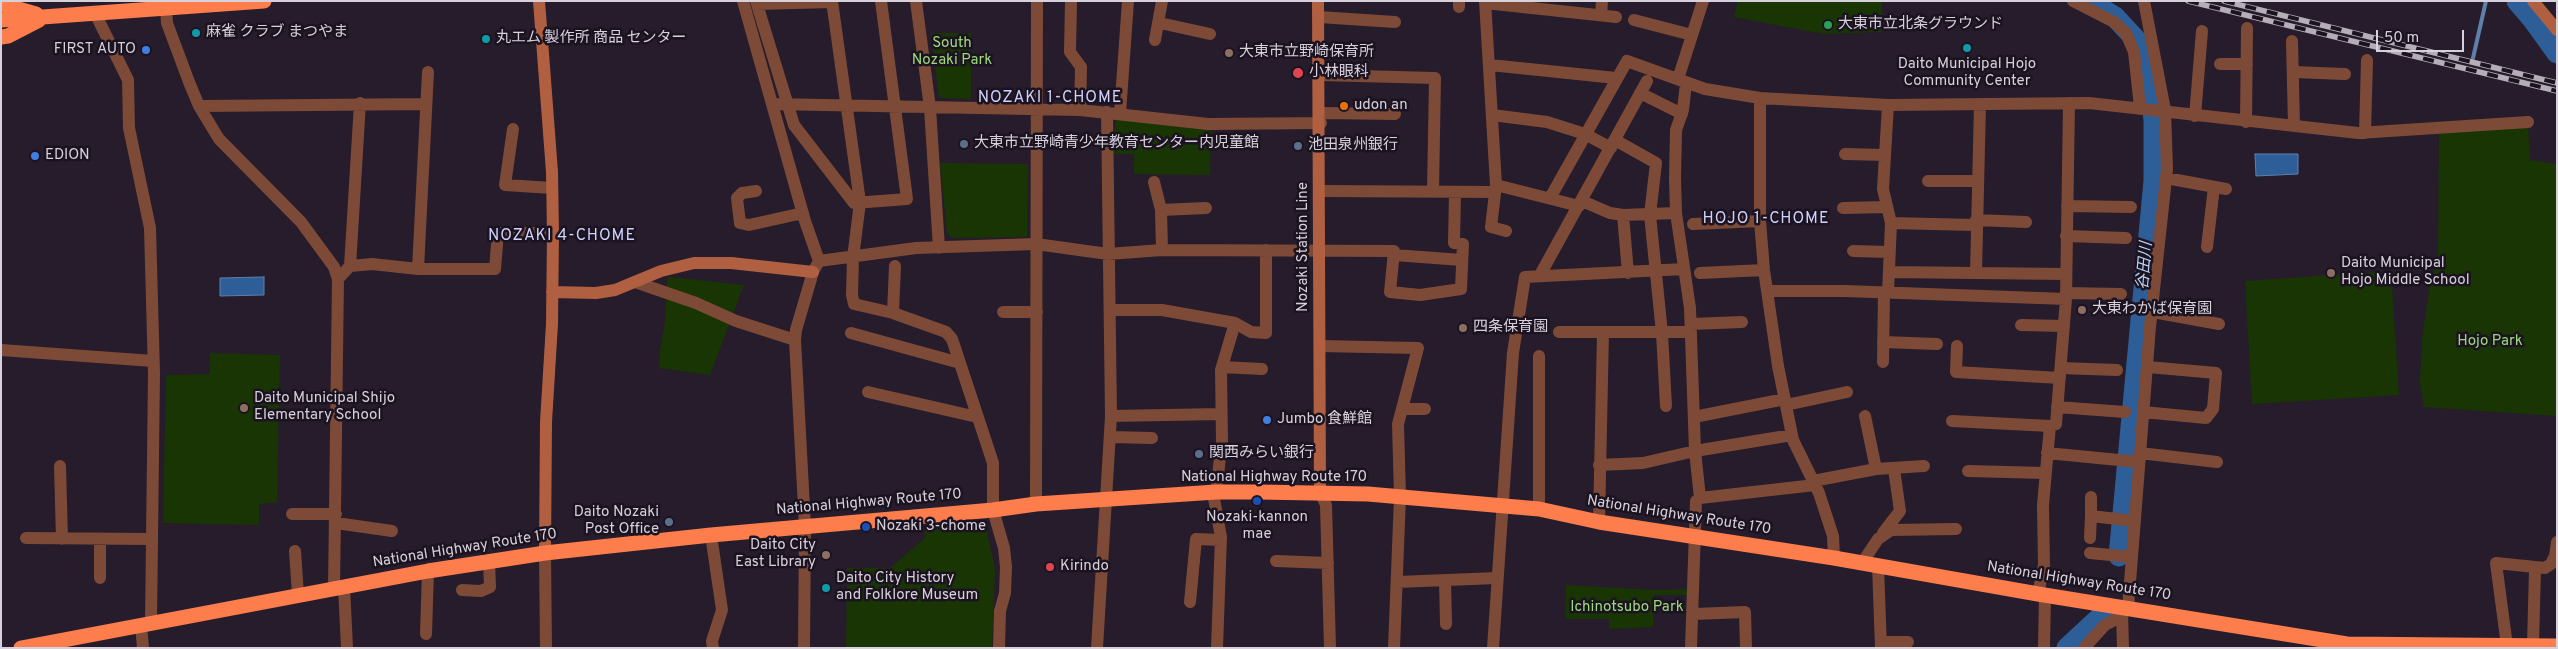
<!DOCTYPE html>
<meta charset="utf-8">
<style>
body{margin:0}
#map{position:relative;width:2558px;height:649px;overflow:hidden;background:#261c2b;font-family:Overpass,sans-serif}
canvas{display:block}
.frame{position:absolute;inset:0;border:2px solid #d7d1db;pointer-events:none}
.scale{position:absolute;left:2376px;top:30px;width:88px;height:22px;box-sizing:border-box;border:2px solid #d7d1db;border-top:0;padding-left:6px;font-size:15px;line-height:18px;white-space:nowrap;color:#d7d1db;-webkit-text-stroke:4px #1c1321;paint-order:stroke}
</style>
<div id="map">
<canvas width="2558" height="649"></canvas>
<div class="frame"></div>
<div class="scale">50 m</div>
</div>
<script>
const ctx = document.querySelector('canvas').getContext('2d');
ctx.lineJoin = 'round';
function paint(path, color) { ctx.fillStyle = color; ctx.fill(path, 'evenodd'); }
const toPath = rows => new Path2D(rows.map(r => 'M' + r).join(''));
function stroke(path, color, width, dash) { ctx.strokeStyle = color; ctx.lineWidth = width; ctx.lineCap = dash ? 'butt' : 'round'; ctx.setLineDash(dash || []); ctx.stroke(path); }
function label(font, color, halo, rows, align = 'center') {
  ctx.font = font + ' Overpass,"Noto Sans JP",sans-serif'; ctx.lineWidth = 5; ctx.setLineDash([]); ctx.textBaseline = 'middle'; ctx.strokeStyle = halo; ctx.fillStyle = color; for (const [text, x, y, turn = 0] of rows) {
    ctx.save(); ctx.translate(x, y); ctx.rotate((+turn || 0) * Math.PI / 180); ctx.textAlign = isNaN(turn) ? turn : align; if (halo) ctx.strokeText(text, 0, 0); ctx.fillText(text, 0, 0); ctx.restore();
  }
}
paint(toPath([
 [1738,1,1882,1,1882,32,1824,34,1734,17],
 [931,33,971,33,971,99,939,98],
 [1116,119,1211,129,1210,175,1134,174,1134,154,1112,154],
 [2528,126,2530,160,2557,164,2557,416,2424,407,2420,383,2422,339,2429,290,2438,255,2439,130],
 [940,163,1028,164,1027,237,952,238,947,233],
 [2391,271,2399,395,2252,404,2245,281],
 [670,277,744,285,710,375,659,368,660,350,665,322,667,278],
 [210,353,280,355,277,502,259,504,259,525,163,523,166,375,210,374],
 [986,527,995,569,992,648,846,648,847,568,890,568,925,538,924,531],
 [1566,585,1654,590,1689,589,1688,595,1654,595,1653,627,1609,629,1609,619,1565,619]
]), '#193504');
const water = toPath([
 [2255,154,2298,154,2298,174,2256,176,2255,154],
 [264,277,264,295,220,296,220,278,264,277]
]);
paint(water, '#2d5e98');
stroke(water, '#6080ac', 1);
stroke(toPath([
 [2473,58,2486,1]
]), '#6080ac', 4);
stroke(toPath([
 [2089,1,2115,17,2139,43,2151,88,2154,121,2154,181,2119,556],
 [2517,1,2534,21,2557,53],
 [2067,648,2108,610]
]), '#2d5e98', 21);
stroke(toPath([
 [743,1,805,221,819,261,813,272,796,330,795,340,805,526,804,648],
 [756,1,794,125,854,203,907,199,881,1],
 [832,1,860,202,853,258,852,295,854,304,893,313,946,332,952,339,993,463,993,510,1004,548,1006,567,1005,593,1000,611,999,648],
 [916,1,930,108,939,248],
 [1071,1,1070,52,1081,67,1080,110],
 [1485,1,1496,185,1491,227,1506,231],
 [2073,1,2114,22,2126,33,2134,52,2140,107],
 [1485,3,1616,17],
 [757,4,832,2],
 [1459,7,1459,1],
 [166,8,167,23,189,82,199,106,219,139,301,222,334,267,338,279,334,589],
 [95,13,128,80,129,128,150,228,154,373,151,623],
 [1601,15,1602,1],
 [1319,17,1395,22],
 [1634,20,1692,35],
 [1160,23,1210,34],
 [1155,40,1162,1],
 [2292,41,2294,126],
 [2220,64,2247,64],
 [1490,65,1616,78],
 [2293,72,2345,74],
 [1320,75,1435,78,1433,192],
 [1678,79,1703,1],
 [1686,83,1683,110,1676,130,1675,178,1676,213,1690,308,1695,451,1700,498,1696,501,1691,648],
 [1640,93,1682,114],
 [1760,98,1760,221,1764,270,1778,366,1793,440,1819,493,1833,536,1834,558],
 [773,104,1080,110,1208,124,1321,123],
 [199,106,426,104],
 [1120,113,1128,1],
 [1321,113,1395,114],
 [1492,115,1547,122,1585,134,1611,148],
 [2195,116,2202,31],
 [2246,122,2247,28],
 [513,129,505,185,552,188],
 [2365,133,2367,60],
 [1615,140,1656,163,1650,215,1662,333,1666,406],
 [1845,154,1885,155],
 [2166,178,2226,189],
 [1928,181,1977,181],
 [1154,182,1161,210,1162,250],
 [1496,185,1579,206],
 [756,191,742,193,737,198,740,223,749,225,803,213],
 [1321,191,1495,192],
 [1550,198,1627,61,1705,89,1760,98,1888,105,2089,103,2358,133,2528,122],
 [1582,201,1610,213,1623,215,1676,213],
 [2067,206,2131,207],
 [1843,208,1887,207],
 [1161,210,1206,208],
 [1623,215,1628,273],
 [1976,220,2026,222],
 [1891,223,1975,225],
 [1693,224,1760,221],
 [2066,236,2126,238],
 [2207,247,2214,187],
 [1853,251,1889,252],
 [1394,255,1462,260],
 [819,261,916,248,1036,244,1108,254,1162,250,1394,251,1390,292,1420,295,1461,289,1463,244,1454,243,1455,192],
 [350,266,360,103],
 [418,269,428,72],
 [1889,272,1976,273,1980,104],
 [1700,273,1764,270],
 [1976,273,2065,274],
 [1540,275,1647,81],
 [338,279,350,266,372,264,418,269,495,269,498,233,553,233],
 [635,282,696,303,736,321,795,340],
 [1768,291,1845,291,2066,299],
 [1888,293,1891,223,1883,189,1888,105],
 [2066,293,2121,294],
 [1111,310,1162,310,1235,323,1251,332,1266,333,1266,250],
 [1003,312,1037,312],
 [2153,312,2219,324],
 [893,313,895,266],
 [1691,324,1742,322],
 [2021,325,2064,326],
 [1559,332,1691,332],
 [851,333,960,363],
 [1883,342,1937,344],
 [1320,346,1418,348,1398,424,1400,497,1394,648],
 [1957,346,1956,372,2060,378],
 [1,350,153,361],
 [1883,362,1884,292],
 [1222,367,1262,369],
 [2061,368,2117,370],
 [868,392,977,417],
 [1786,405,1847,392],
 [2057,407,2125,412],
 [1404,409,1425,409],
 [2143,412,2206,418,2213,409,2216,373,2148,367],
 [1111,416,1221,414],
 [1865,416,1876,469],
 [1694,417,1785,399],
 [1952,421,2050,426,2056,424,2066,299,2069,103],
 [1110,437,1152,438],
 [2047,453,2139,462],
 [2140,453,2217,462],
 [1599,465,1643,463,1695,451,1792,435],
 [60,466,62,539],
 [1968,471,2045,473],
 [1813,481,1876,469,1924,466],
 [1216,492,1222,441,1221,370,1235,323],
 [1320,492,1326,505,1330,648],
 [1213,493,1221,537,1217,648],
 [2091,497,2091,516,2135,521],
 [1700,498,1815,485],
 [1036,504,1037,1],
 [1539,509,1539,356],
 [292,514,336,514],
 [1599,522,1603,332],
 [336,523,392,531],
 [1883,533,1900,511,1894,469],
 [711,535,722,610,712,641,713,648],
 [26,538,151,539],
 [2090,538,2091,516],
 [100,539,100,578],
 [295,551,298,595],
 [545,553,546,648],
 [2090,553,2131,557],
 [1276,561,1328,563],
 [1862,563,1878,539,1891,530,1956,529],
 [1878,566,1881,648],
 [1445,580,1446,624],
 [1397,582,1497,578],
 [344,586,347,648],
 [462,590,481,591,490,587,489,561],
 [2038,594,2044,565,2043,505,2050,426],
 [1190,602,1196,539,1221,540],
 [2128,608,2150,327,2167,169,2165,110,2144,1],
 [2122,610,2123,648],
 [1694,614,1745,612,1746,648],
 [141,625,143,648],
 [426,634,428,571],
 [1881,642,1908,642],
 [2507,646,2496,563,2545,568,2551,564,2555,556,2557,542],
 [2533,646,2535,568],
 [1097,648,1111,416,1107,112],
 [1493,648,1513,353,1525,277,1684,269],
 [2044,648,2045,595],
 [2084,648,2105,625,2122,616]
]), '#7d4a37', 12);
stroke(toPath([
 [539,1,552,172,553,233,552,324,546,422,545,553],
 [1318,1,1320,492],
 [2533,1,2557,30],
 [552,292,596,293,615,290,661,271,694,263,731,263,813,272]
]), '#b15f41', 12);
stroke(toPath([
 [1,4,36,14],
 [1,20,264,1],
 [1,37,8,36,39,20],
 [21,648,428,571,545,553,711,535,993,510,1036,504,1216,492,1258,492,1368,494,1539,509,1599,522,1834,558,2038,594,2347,644,2557,646]
]), '#fd7d4c', 15);
const rail = toPath([
 [2188,1,2557,91],
 [2224,1,2557,83]
]);
stroke(rail, '#b4aeb9', 5.5);
stroke(rail, '#1c1321', 4, [11]);
for (const [x, y, r, color] of [
 [1828,25,5,"#2e9e5b"],
 [196,33,5,"#0f9aa8"],
 [486,39,5,"#0f9aa8"],
 [1967,48,5,"#0f9aa8"],
 [146,50,5,"#3f7fe0"],
 [1229,53,5,"#8d6e63"],
 [1298,73,6,"#e0444e"],
 [1344,106,5,"#e8710a"],
 [964,144,5,"#5c6f8a"],
 [1298,146,5,"#5c6f8a"],
 [35,156,5,"#3f7fe0"],
 [2331,273,5,"#8d6e63"],
 [2082,310,5,"#8d6e63"],
 [1463,328,5,"#8d6e63"],
 [244,408,5,"#8d6e63"],
 [1267,420,5,"#3f7fe0"],
 [1199,454,5,"#5c6f8a"],
 [1257,501,5,"#1a4fb4"],
 [669,522,5,"#5c6f8a"],
 [866,527,5,"#1a4fb4"],
 [826,555,5,"#8d6e63"],
 [1050,567,5,"#e0444e"],
 [826,588,5,"#0f9aa8"]
]) { const dot = new Path2D(); dot.arc(x, y, r, 0, 2 * Math.PI); ctx.fillStyle = color; ctx.fill(dot); stroke(dot, '#1c1321', 2); }
label('15px', '#d7d1db', '#1c1321', [
 ["大東市立北条グラウンド",1838,25],
 ["麻雀 クラブ まつやま",206,33],
 ["丸エム 製作所 商品 センター",496,39],
 ["FIRST AUTO",136,50,"right"],
 ["大東市立野崎保育所",1239,53],
 ["Daito Municipal Hojo",1967,65,"center"],
 ["Community Center",1967,82,"center"],
 ["小林眼科",1309,73],
 ["udon an",1354,106],
 ["大東市立野崎青少年教育センター内児童館",974,144],
 ["池田泉州銀行",1308,146],
 ["EDION",45,156],
 ["Daito Municipal",2341,264],
 ["Hojo Middle School",2341,281],
 ["大東わかば保育園",2092,310],
 ["四条保育園",1473,328],
 ["Daito Municipal Shijo",254,399],
 ["Elementary School",254,416],
 ["Jumbo 食鮮館",1277,420],
 ["関西みらい銀行",1209,454],
 ["Daito Nozaki",659,513,"right"],
 ["Post Office",659,530,"right"],
 ["Nozaki-kannon",1257,518,"center"],
 ["mae",1257,535,"center"],
 ["Nozaki 3-chome",876,527],
 ["Daito City",816,546,"right"],
 ["East Library",816,563,"right"],
 ["Kirindo",1060,567],
 ["Daito City History",836,579],
 ["and Folklore Museum",836,596]
], 'left');
label('15px', '#9cd97b', '#1c1321', [
 ["South",952,44],
 ["Nozaki Park",952,61],
 ["Hojo Park",2490,342],
 ["Ichinotsubo Park",1627,608]
]);
label('15px', '#d7d1db', '#1c1321', [
 ["Nozaki Station Line",1304,247,-90],
 ["National Highway Route 170",1274,478],
 ["National Highway Route 170",869,503,-5],
 ["National Highway Route 170",1679,516,9],
 ["National Highway Route 170",465,549,-9],
 ["National Highway Route 170",2079,582,9]
]);
ctx.letterSpacing = '1px';
label('16px', '#cfd2fe', '#1c1321', [
 ["NOZAKI 1-CHOME",1050,99],
 ["HOJO 1-CHOME",1766,220],
 ["NOZAKI 4-CHOME",562,237]
]);
ctx.letterSpacing = '0px';
label('italic 16px', '#b8d3f5', '#1c1321', [
 ["谷田川",2146,266,-85]
]);
</script>
